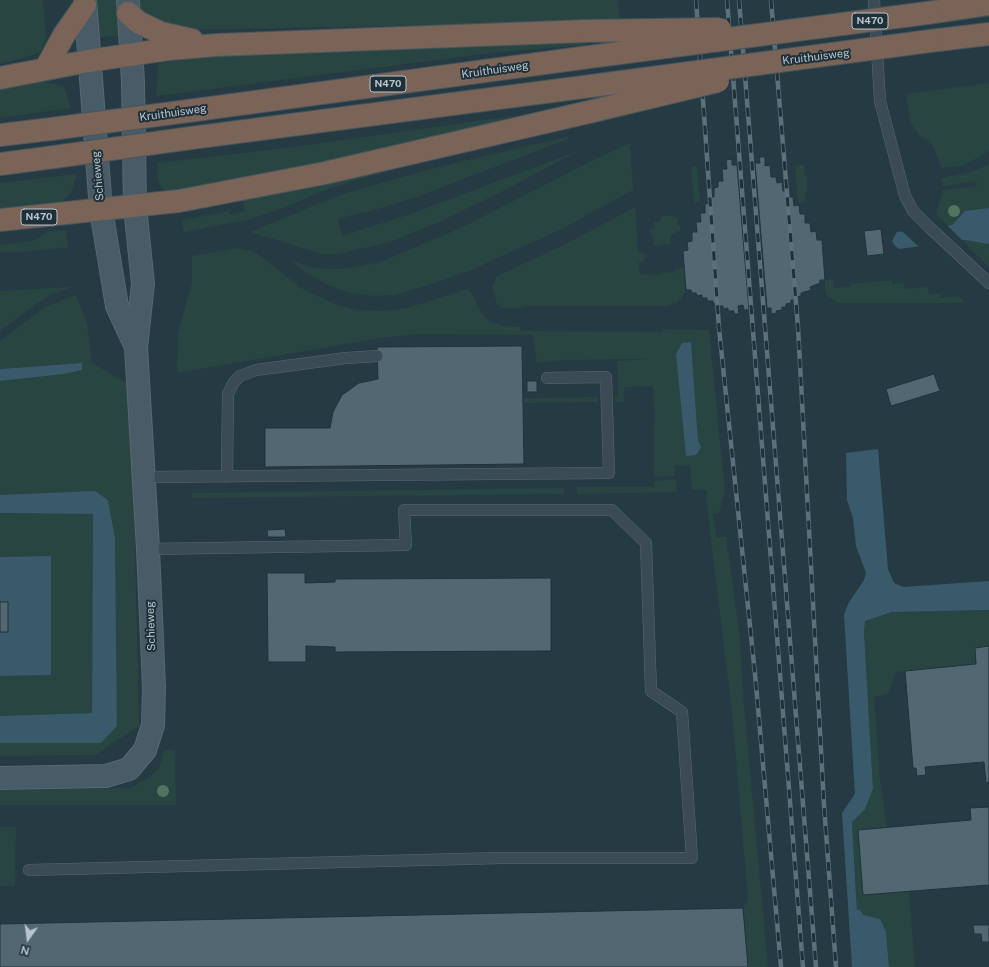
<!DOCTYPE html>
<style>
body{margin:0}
#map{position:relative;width:989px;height:967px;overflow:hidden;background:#263a44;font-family:"Public Sans",sans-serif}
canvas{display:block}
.north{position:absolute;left:8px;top:919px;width:40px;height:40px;-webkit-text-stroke:3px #1f3039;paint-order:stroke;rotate:194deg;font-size:11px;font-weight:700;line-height:16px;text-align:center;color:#b8c5cd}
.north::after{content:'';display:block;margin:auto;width:14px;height:18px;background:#b8c5cd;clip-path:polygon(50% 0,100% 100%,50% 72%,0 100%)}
</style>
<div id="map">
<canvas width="989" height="967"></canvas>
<div class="north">N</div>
</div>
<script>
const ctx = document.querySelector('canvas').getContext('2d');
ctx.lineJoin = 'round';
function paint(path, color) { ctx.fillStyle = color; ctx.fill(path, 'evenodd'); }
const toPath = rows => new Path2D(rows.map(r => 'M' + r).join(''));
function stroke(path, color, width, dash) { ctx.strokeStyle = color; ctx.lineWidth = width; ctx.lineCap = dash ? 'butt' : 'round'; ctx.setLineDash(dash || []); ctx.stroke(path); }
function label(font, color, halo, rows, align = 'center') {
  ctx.font = font + ' "Public Sans",sans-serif'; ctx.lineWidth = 4; ctx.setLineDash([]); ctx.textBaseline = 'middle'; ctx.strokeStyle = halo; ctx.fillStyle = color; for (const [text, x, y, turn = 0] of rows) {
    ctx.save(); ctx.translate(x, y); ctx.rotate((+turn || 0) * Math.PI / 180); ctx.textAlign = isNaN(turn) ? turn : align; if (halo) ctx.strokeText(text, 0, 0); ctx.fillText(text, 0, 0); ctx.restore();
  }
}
paint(toPath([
 [0,0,43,0,46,39,40,53,0,64],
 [94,0,118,0,120,35,96,38],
 [136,0,618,0,620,19,627,20,438,29,405,26,168,30,144,12],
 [586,38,587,45,499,52,156,96,159,55],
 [36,80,64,86,71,108,0,118,0,88],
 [989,83,989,151,965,165,942,168,931,142,919,135,911,123,906,94],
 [520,115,342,160,167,194,158,181,157,163,293,147],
 [566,137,568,136,568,139,419,196,365,213,364,212,338,219,342,236,410,214,578,151,499,193,441,221,390,242,337,254,323,254,250,232,332,198,350,192,430,169],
 [630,143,633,190,562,229,471,270,438,282,396,295,374,296,351,293,330,286,304,272,292,261,315,268,335,269,350,268,380,262,461,228,591,161],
 [989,164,989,208,965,211,952,225,947,225,936,214,943,190,977,186,976,181,943,186,941,178,974,171],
 [795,165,804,165,805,176,807,176,808,186,806,186,808,191,805,193,806,202,798,203],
 [387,166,387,171,331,188,275,211,247,220,184,232,182,220,229,211,230,215,245,211,243,200],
 [697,166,700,202,691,203,694,202,691,167],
 [77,174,71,192,62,202,0,214,0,183],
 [635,207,638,252,645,253,645,258,643,258,645,261,639,262,640,274,660,275,660,273,675,272,675,269,684,268,685,293,677,303,666,306,522,306,521,308,501,308,497,304,492,287,496,277,499,275,568,243],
 [661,216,673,216,673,218,678,218,677,226,680,226,680,231,675,231,675,234,670,235,671,243,656,246,656,245,653,245,654,236,651,236,650,229,655,228,653,222,661,221],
 [66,230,68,247,24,252,0,252,0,245,33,241,48,231],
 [975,240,989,244,989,267,963,241],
 [237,248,253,251,257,253,301,288,337,305,358,310,383,311,407,308,467,289,472,293,480,311,488,320,502,326,520,327,520,331,663,332,663,329,709,330,725,491,719,513,713,514,716,537,726,537,739,630,744,705,768,967,748,967,743,908,748,900,732,713,706,498,708,491,692,489,690,466,674,465,675,476,654,477,654,421,655,421,653,386,624,387,624,402,615,402,615,398,618,397,617,361,649,359,563,360,537,363,533,335,417,334,381,338,177,373,178,333,192,283,192,256],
 [691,342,698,440,682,343],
 [833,279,834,288,851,287,851,284,892,280,892,284,904,283,905,289,928,287,929,294,941,293,939,298,959,296,965,303,838,303,827,296,825,290,825,280],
 [72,287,53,294,36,304,0,331,0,291],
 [76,295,87,323,92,363,128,384,133,452,139,726,95,755,0,756,0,743,100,743,117,726,115,538,108,500,0,495,0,381,64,374,82,370,82,363,0,369,0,341,45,307],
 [598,397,598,402,523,403,523,398],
 [676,479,677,492,577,494,577,487,654,487,654,481],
 [564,488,564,494,192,498,192,493],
 [0,513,93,514,92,713,0,716,0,676,51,675,51,556,0,557],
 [989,610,989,646,975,649,976,664,896,672,888,694,874,697,880,779,887,827,858,830,863,895,909,891,915,967,889,967,886,932,857,910,852,822,873,789,864,633,865,621,892,612],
 [164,750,175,750,176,805,0,805,0,790,131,788,150,777,160,766],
 [0,827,16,827,15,886,0,886]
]), '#284542');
paint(toPath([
 [989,208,989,244,965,240,899,249,894,245,892,241,897,232,952,225,965,211],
 [691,342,698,440,701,447,696,455,686,456,676,354,682,343],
 [82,363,82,370,64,374,0,381,0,369],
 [878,449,888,569,894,583,903,587,989,581,989,610,892,612,865,621,864,633,873,789,865,809,852,822,856,896,857,910,860,910,863,915,880,919,886,932,889,967,852,967,842,813,855,794,844,615,848,604,864,580,866,573,856,546,853,518,847,500,846,453],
 [95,491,108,500,115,538,117,726,101,743,0,743,0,716,92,713,93,514,0,513,0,495],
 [51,556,51,675,0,676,0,557]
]), '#395a6b');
paint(toPath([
 [947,225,963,241,919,247,902,231]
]), '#263a44');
const building = toPath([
 [759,157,765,157,765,166,770,165,771,177,776,177,777,183,782,182,783,191,788,191,788,197,793,197,794,206,799,205,800,214,805,214,805,223,810,223,811,232,816,231,817,240,822,240,825,280,820,280,820,283,810,287,811,290,801,293,801,296,796,297,796,300,791,300,791,303,786,304,786,307,782,307,782,310,776,311,777,313,771,314,771,308,767,308,755,163,760,163,759,157],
 [732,159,732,165,737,165,749,310,744,310,743,305,738,306,739,314,734,314,734,311,728,311,728,308,723,309,723,306,718,306,718,303,713,304,713,301,707,301,707,298,702,298,702,295,697,296,696,293,692,293,691,290,686,290,683,251,688,250,687,242,692,241,692,232,697,232,696,222,701,222,700,213,705,213,705,204,710,203,709,197,714,197,714,188,718,187,718,181,723,181,722,169,727,169,726,160,732,159],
 [881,229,884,254,867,256,864,231,881,229],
 [522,346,524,464,265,467,265,428,330,428,333,412,342,395,359,383,378,379,377,347,522,346],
 [934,374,940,391,891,406,886,389,934,374],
 [527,381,537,381,537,392,527,392,527,381],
 [285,529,286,537,268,537,267,530,285,529],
 [267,573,305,573,305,583,335,582,335,579,551,578,551,651,335,652,335,647,306,646,306,662,268,662,267,573],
 [0,602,8,602,8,632,0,632,0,602],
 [989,646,989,782,986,783,984,762,925,767,926,775,917,776,916,768,913,768,905,671,976,664,975,648,989,646],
 [989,807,989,885,863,895,858,830,971,820,970,808,989,807],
 [743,908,748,967,0,967,0,924,743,908],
 [973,925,989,925,989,942,982,942,981,934,974,934,973,925]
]);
paint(building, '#526771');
stroke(building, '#21323b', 1);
const lane = toPath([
 [874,0,880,101,905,196,913,211,929,227,989,283],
 [145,477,609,473,606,377,547,378],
 [227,477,228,394,234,382,240,376,256,370,346,358,377,356],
 [29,870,501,858,692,858,682,712,651,691,646,543,612,510,404,510,406,545,148,549]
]);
const secondary = toPath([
 [85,0,101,210,117,306,136,347],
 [0,778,106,776,129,769,145,750,153,725,154,687,148,549,136,347,143,284,135,207,133,82,128,0]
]);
const highway = toPath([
 [128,13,138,22,161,33,192,40],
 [927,13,989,4],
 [930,41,989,34],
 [46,68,64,35,85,5],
 [0,78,88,61,169,49,217,45,586,31],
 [188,111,589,57],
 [0,135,51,129],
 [191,138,591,86],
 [0,164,54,157],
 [0,220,179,201,325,173,593,111]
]);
stroke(lane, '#596871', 12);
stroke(secondary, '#596871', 24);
stroke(highway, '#45555e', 24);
stroke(lane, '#3a4b54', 11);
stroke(secondary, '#485b67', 22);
stroke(highway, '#7a6457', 22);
const rail = toPath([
 [696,0,719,328,755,674,781,967],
 [727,0,803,967],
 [739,0,816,967],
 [771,0,798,327,824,805,836,967]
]);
stroke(rail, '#5c707b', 4.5);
stroke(rail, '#1f3039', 3, [9]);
const highwayBridge = toPath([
 [586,31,720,29],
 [589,57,927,13],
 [591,86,930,41],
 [593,111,718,81],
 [51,129,188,111],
 [54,157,191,138]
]);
stroke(highwayBridge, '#45555e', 24, []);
stroke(highwayBridge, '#7a6457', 22);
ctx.fillStyle = '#51745f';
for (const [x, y] of [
 [954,211],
 [163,791]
]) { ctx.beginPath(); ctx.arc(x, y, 6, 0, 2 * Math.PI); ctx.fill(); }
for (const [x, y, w] of [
 [870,21,36],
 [388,84,36],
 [39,217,36]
]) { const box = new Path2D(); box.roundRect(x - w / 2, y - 8, w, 16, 3); ctx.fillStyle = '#1f3039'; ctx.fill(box); stroke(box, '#b8c5cd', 1); }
label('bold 10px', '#b8c5cd', null, [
 ["N470",870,21],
 ["N470",388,84],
 ["N470",39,217]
]);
label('11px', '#b8c5cd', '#1f3039', [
 ["Kruithuisweg",816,57,-7],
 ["Kruithuisweg",495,70,-8],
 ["Kruithuisweg",173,113,-8],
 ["Schieweg",98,176,-95],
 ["Schieweg",151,626,-92]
]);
</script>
